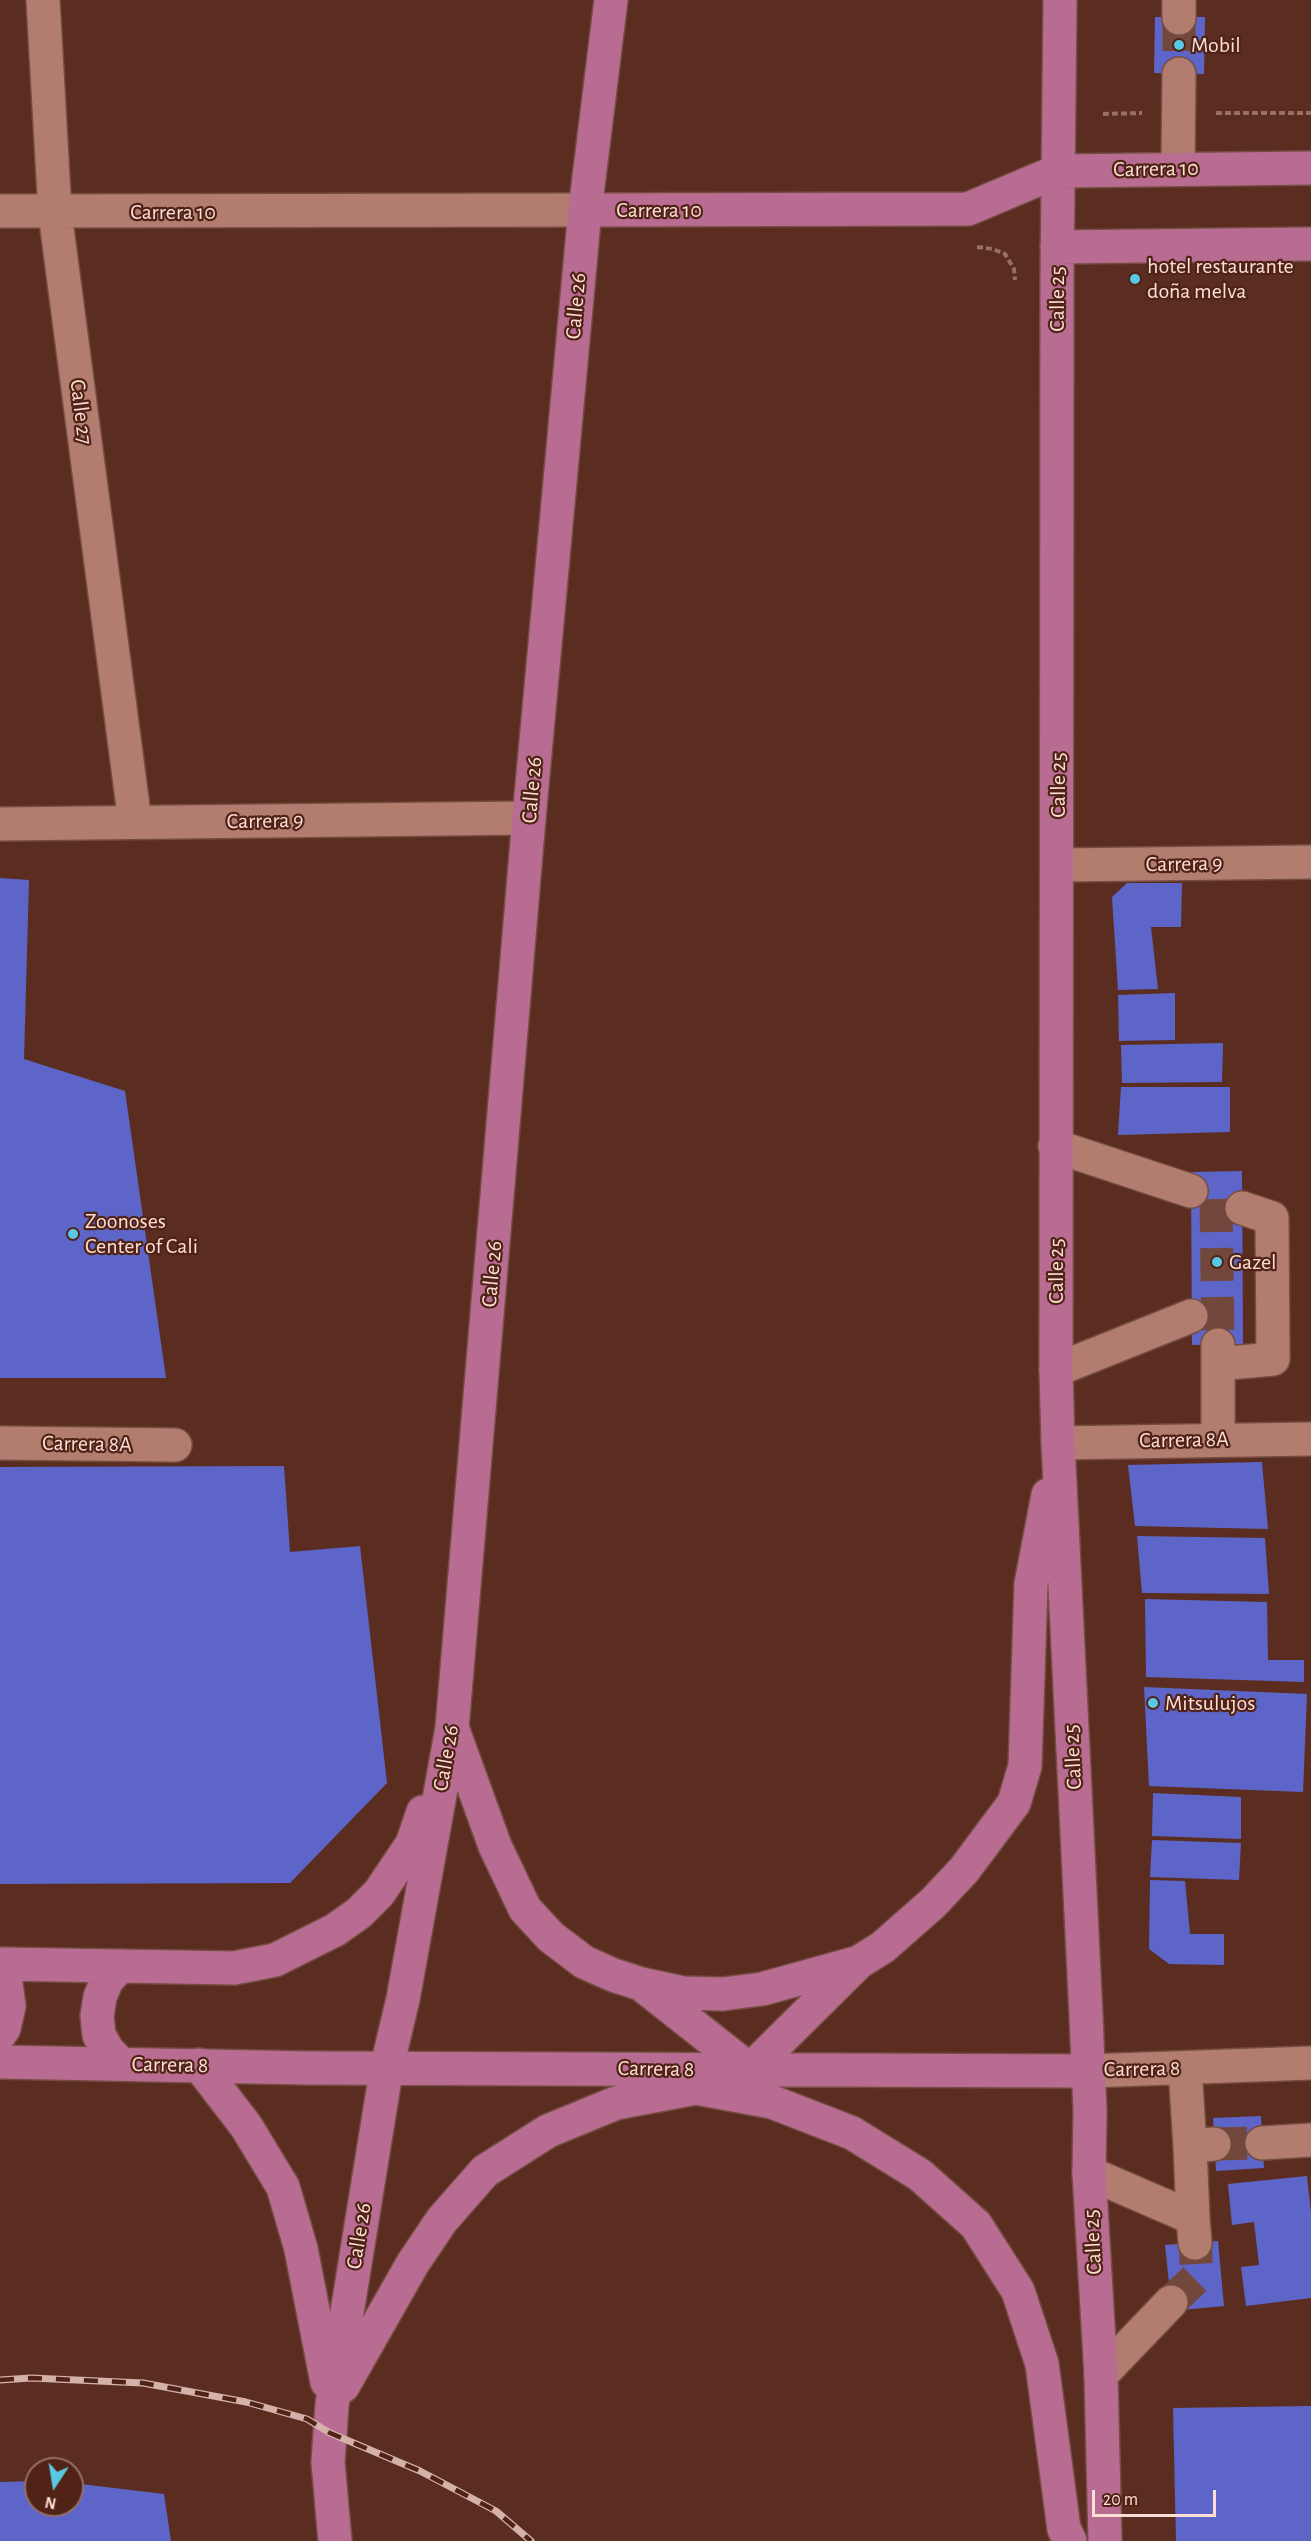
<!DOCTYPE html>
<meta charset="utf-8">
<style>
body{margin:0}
#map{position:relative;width:1311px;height:2541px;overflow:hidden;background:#5b2d21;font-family:"Alegreya Sans",sans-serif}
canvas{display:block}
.north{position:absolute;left:24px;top:2457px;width:60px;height:60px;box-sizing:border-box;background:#502316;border:2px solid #956e63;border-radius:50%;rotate:192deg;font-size:16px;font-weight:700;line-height:24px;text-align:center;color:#fcded6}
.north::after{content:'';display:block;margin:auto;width:21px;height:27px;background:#58c8e4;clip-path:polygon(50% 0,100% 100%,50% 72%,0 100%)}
.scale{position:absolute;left:1092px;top:2490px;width:124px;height:27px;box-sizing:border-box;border:3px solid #fcded6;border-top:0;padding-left:8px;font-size:18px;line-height:21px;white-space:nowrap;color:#fcded6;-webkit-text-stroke:4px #502316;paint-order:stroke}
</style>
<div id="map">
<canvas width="1311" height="2541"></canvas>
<div class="north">N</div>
<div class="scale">20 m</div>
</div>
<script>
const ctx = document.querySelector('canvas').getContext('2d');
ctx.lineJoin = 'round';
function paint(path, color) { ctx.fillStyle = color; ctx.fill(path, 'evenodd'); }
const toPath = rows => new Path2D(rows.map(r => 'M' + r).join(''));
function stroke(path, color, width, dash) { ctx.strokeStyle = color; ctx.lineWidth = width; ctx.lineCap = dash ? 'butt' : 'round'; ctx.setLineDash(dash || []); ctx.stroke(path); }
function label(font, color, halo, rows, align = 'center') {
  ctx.font = font + ' "Alegreya Sans",sans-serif'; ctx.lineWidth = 4.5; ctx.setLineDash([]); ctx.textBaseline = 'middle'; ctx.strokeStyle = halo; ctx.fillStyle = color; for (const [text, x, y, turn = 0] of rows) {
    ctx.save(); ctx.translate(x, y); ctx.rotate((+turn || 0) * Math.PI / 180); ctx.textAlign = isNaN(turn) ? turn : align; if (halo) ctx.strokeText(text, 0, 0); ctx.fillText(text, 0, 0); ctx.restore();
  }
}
paint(toPath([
 [1155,17,1205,17,1204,74,1154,73],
 [0,878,29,880,24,1059,125,1091,166,1378,0,1378],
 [1127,883,1182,883,1181,927,1151,927,1158,989,1118,990,1112,897],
 [1175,993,1175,1040,1119,1041,1118,995],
 [1223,1043,1222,1082,1122,1083,1121,1045],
 [1121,1087,1230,1087,1230,1132,1118,1135],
 [1242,1171,1243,1344,1192,1345,1191,1172],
 [1262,1462,1268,1529,1135,1526,1128,1465],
 [284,1466,290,1552,360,1546,387,1783,290,1883,0,1884,0,1467],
 [1137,1536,1265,1538,1269,1594,1142,1593],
 [1145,1599,1267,1602,1268,1660,1304,1660,1304,1682,1146,1677],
 [1144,1687,1307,1694,1303,1792,1149,1786],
 [1153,1793,1241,1797,1241,1839,1152,1836],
 [1152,1840,1241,1843,1239,1880,1150,1877],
 [1150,1880,1185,1881,1190,1934,1224,1934,1224,1965,1169,1964,1149,1949],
 [1261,2116,1264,2168,1216,2171,1213,2118],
 [1307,2176,1311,2213,1311,2298,1246,2306,1241,2267,1259,2265,1254,2222,1232,2225,1228,2184],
 [1218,2241,1224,2306,1170,2311,1171,2302,1165,2245],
 [1311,2406,1311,2541,1176,2541,1173,2408],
 [36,2481,36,2505,72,2505,72,2483,164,2494,171,2541,0,2541,0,2482]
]), '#5d66c8');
stroke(toPath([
 [1179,18,1179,74],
 [1216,1199,1218,1345],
 [1214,2144,1262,2143],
 [1171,2302,1197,2277,1195,2243]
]), '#73483c', 33, [33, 16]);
const minor = toPath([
 [43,0,55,213,135,822],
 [1179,18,1179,0],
 [1178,168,1179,74],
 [0,211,585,210],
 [0,824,529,818],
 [1058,865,1311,862],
 [1055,1146,1191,1191],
 [1218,1345,1218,1439],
 [1218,1364,1273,1359,1272,1218,1242,1208],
 [1056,1370,1191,1316],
 [0,1443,175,1445],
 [1058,1443,1311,1439],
 [1185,2069,1190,2146,1214,2144],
 [1088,2071,1311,2063],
 [1262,2143,1311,2140],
 [1190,2146,1193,2218],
 [1089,2173,1193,2218,1195,2243],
 [1101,2375,1171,2302]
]);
const major = toPath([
 [1060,0,1057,280,1056,1370,1058,1443,1086,2015,1090,2111,1089,2173,1101,2375,1105,2541],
 [585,210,968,209,1058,171,1311,168],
 [1057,247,1311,244],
 [453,1730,495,1846,525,1909,551,1937,584,1962,613,1975,641,1984,683,1993,723,1994,762,1989,856,1963],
 [0,1964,234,1968,275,1960,335,1930,359,1913,379,1893,412,1844,423,1812],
 [120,1966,107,1980,100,1997,97,2016,99,2035,108,2051,121,2064],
 [0,1974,6,1984,9,2006,4,2028,0,2034],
 [641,1984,750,2070,859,1962,883,1947,933,1903,964,1870,1014,1803,1025,1766,1031,1584,1048,1495],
 [0,2062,308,2068,1088,2071],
 [199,2065,246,2126,283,2187,301,2249,327,2382],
 [343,2386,413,2263,442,2220,485,2171,548,2131,616,2103,696,2088,772,2102,852,2133,920,2175,976,2225,1018,2291,1042,2364,1064,2529,1070,2541],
 [335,2541,328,2462,332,2405,387,2066,403,1999,452,1728,529,818,585,210,611,0]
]);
stroke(minor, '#744c41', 36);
stroke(major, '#744c41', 36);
stroke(toPath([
 [1216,113,1311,113],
 [1103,114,1142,113],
 [977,247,993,249,1005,254,1014,269,1015,280]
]), '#976f65', 4, [6, 3]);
stroke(minor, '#b27d6e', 33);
stroke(major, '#b96c91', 33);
const rail = toPath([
 [0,2380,31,2378,143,2383,246,2402,307,2419,330,2433,420,2471,496,2511,531,2541]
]);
stroke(rail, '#d4b2a9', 7);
stroke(rail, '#502316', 4.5, [14]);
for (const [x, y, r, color] of [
 [1179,45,6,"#58c8e4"],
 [1135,279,6,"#58c8e4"],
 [73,1234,6,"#58c8e4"],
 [1217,1262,6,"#58c8e4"],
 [1153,1703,6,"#58c8e4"]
]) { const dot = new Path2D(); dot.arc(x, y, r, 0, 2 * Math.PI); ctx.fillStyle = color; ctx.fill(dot); stroke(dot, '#502316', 2); }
label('22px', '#fcded6', '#502316', [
 ["Mobil",1191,45],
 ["hotel restaurante",1147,266],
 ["doña melva",1147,291],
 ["Zoonoses",85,1221],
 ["Center of Cali",85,1246],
 ["Gazel",1229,1262],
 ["Mitsulujos",1165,1703]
], 'left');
label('22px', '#fcded6', '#502316', [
 ["Carrera 10",1156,169,-1],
 ["Carrera 10",659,210],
 ["Carrera 10",173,212],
 ["Calle 25",1057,299,-90],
 ["Calle 26",576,306,-85],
 ["Calle 27",81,412,83],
 ["Calle 25",1058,785,-90],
 ["Calle 26",532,790,-85],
 ["Carrera 9",265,821,-1],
 ["Carrera 9",1184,864,-1],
 ["Calle 25",1056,1271,-90],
 ["Calle 26",492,1274,-85],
 ["Carrera 8A",1184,1440,-1],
 ["Carrera 8A",87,1444,1],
 ["Calle 25",1073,1757,-93],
 ["Calle 26",446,1758,-80],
 ["Carrera 8",170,2065,1],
 ["Carrera 8",656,2069,1],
 ["Carrera 8",1142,2069,-1],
 ["Calle 26",359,2236,-81],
 ["Calle 25",1093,2242,-93]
]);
</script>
